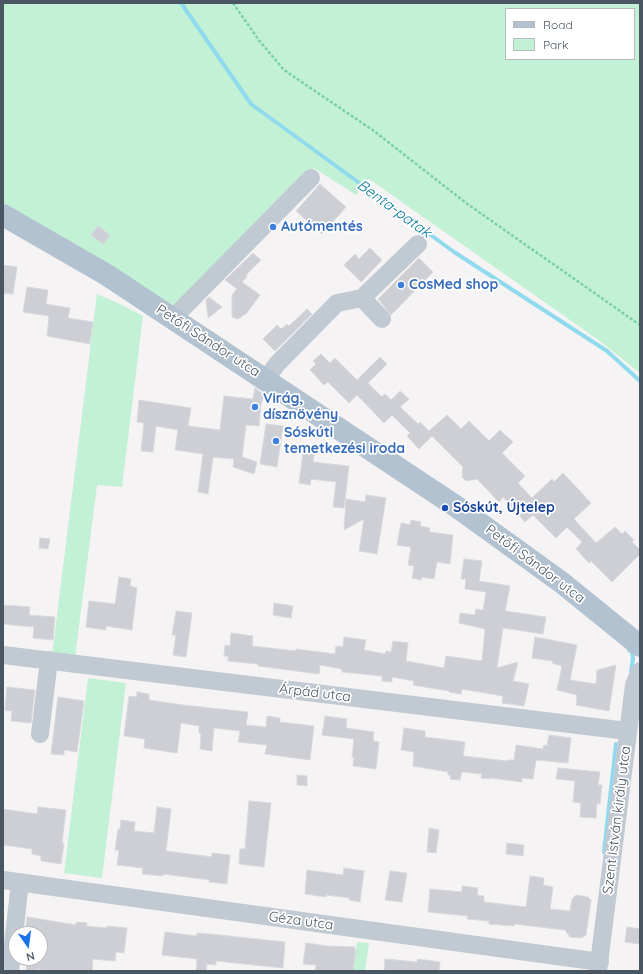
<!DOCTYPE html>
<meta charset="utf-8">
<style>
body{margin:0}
#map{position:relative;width:643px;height:974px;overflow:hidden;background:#f5f3f3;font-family:Quicksand,sans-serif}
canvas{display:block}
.frame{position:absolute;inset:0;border:4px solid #4a5661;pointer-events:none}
.legend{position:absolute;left:505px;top:8px;width:130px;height:52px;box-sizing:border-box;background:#fff;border:1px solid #b7bbc0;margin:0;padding:5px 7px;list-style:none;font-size:12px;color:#4a5661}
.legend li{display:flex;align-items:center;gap:8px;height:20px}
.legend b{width:20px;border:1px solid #b7bbc0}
.north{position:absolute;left:8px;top:926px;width:40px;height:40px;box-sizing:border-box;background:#fff;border:1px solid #b7bbc0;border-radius:50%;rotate:166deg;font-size:11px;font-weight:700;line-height:16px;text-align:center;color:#4a5661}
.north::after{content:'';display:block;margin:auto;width:14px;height:18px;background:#1a73e8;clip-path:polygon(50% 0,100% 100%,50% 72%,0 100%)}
</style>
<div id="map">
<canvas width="643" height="974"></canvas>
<div class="frame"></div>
<ul class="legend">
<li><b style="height:5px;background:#b3c2d1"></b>Road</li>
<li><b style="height:11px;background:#c3f1d5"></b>Park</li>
</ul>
<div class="north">N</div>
</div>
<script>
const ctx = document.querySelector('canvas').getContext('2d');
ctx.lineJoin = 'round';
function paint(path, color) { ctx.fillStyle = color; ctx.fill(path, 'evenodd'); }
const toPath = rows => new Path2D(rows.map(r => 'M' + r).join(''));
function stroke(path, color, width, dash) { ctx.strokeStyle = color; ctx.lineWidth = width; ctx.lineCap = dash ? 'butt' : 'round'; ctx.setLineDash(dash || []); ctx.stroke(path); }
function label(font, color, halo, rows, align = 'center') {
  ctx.font = font + ' Quicksand,sans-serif'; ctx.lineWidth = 3.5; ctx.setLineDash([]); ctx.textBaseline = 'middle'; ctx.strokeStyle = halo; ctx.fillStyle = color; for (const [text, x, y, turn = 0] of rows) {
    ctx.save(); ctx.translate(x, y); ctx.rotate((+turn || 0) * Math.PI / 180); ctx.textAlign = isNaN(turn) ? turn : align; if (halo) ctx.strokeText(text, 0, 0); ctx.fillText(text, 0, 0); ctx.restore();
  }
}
paint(toPath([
 [3,3,640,3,640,373,597,339,369,179,356,195,314,168,169,315,3,215],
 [506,9,634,9,634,59,506,59],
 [97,294,118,303,143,316,122,487,97,485,75,658,52,656],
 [88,678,126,683,102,878,64,873],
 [357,942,369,943,365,971,353,971]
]), '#c3f1d5');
stroke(toPath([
 [181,3,251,104,454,252,607,351,640,381],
 [629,650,632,652,633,658,631,672],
 [604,852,616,744]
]), '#90daee', 4);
const building = toPath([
 [320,184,346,207,322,234,296,211,320,184],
 [98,226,110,235,103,244,91,235,98,226],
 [370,248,382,260,361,282,344,265,355,254,359,259,370,248],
 [253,253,261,260,246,275,247,277,242,282,260,295,246,314,245,314,238,319,232,317,232,295,237,289,225,280,253,253],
 [419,258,433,272,391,315,378,299,419,258],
 [3,265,17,267,13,294,3,293,3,265],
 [27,287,48,290,46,304,70,308,68,318,93,322,90,344,47,336,49,316,23,312,27,287],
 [209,297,222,307,208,318,206,300,209,297],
 [307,309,312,314,275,351,263,339,277,325,281,329,287,324,289,326,307,309],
 [321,354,330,363,335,358,357,380,380,357,387,364,368,383,382,397,385,394,391,400,400,391,409,399,400,407,418,424,420,422,429,431,447,415,461,429,469,421,489,441,500,430,513,442,502,453,525,476,518,483,532,498,552,479,554,482,563,473,591,503,574,519,596,543,615,527,622,534,625,531,634,540,632,542,640,550,640,554,612,582,591,561,589,563,576,549,582,542,567,527,556,538,533,515,525,522,503,497,499,502,477,479,466,481,462,477,463,467,432,436,419,449,407,436,410,433,392,415,384,423,357,395,349,403,328,382,324,385,310,370,316,364,313,361,321,354],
 [255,388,262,393,262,395,264,397,261,403,259,426,246,425,242,457,257,462,254,474,233,467,234,459,213,457,208,494,198,492,203,454,175,450,178,430,156,426,153,452,141,451,144,423,137,422,139,400,191,408,188,426,220,430,224,396,253,399,255,388],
 [266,424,283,426,277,467,260,464,266,424],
 [304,446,315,448,313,462,349,466,344,508,333,507,336,482,311,479,310,485,299,483,304,446],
 [366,495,386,498,377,554,359,551,364,519,344,530,346,499,365,502,366,495],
 [411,520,421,522,420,526,430,528,429,532,453,535,450,564,437,562,434,579,422,577,421,580,412,578,414,566,408,565,411,547,397,545,401,523,410,525,411,520],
 [40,538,50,539,48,549,39,548,40,538],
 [464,559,482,561,479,581,510,586,505,611,546,617,543,634,503,628,497,668,518,662,513,681,529,684,524,706,502,703,503,696,462,689,461,694,449,692,449,691,413,685,414,681,392,677,392,682,382,681,382,676,342,672,342,669,320,665,319,674,258,666,258,664,228,661,228,656,224,656,225,645,230,646,231,633,253,636,252,646,296,651,296,649,335,654,336,646,343,647,344,637,366,640,364,650,385,654,386,651,391,652,393,641,408,643,406,661,444,668,446,656,482,661,485,629,459,623,460,613,475,615,476,609,483,610,486,592,465,589,466,579,461,579,464,559],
 [119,577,131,579,130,586,137,588,132,630,106,626,106,630,86,627,89,601,115,604,119,577],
 [274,603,293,606,291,618,273,615,274,603],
 [3,605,30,607,29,615,55,617,53,640,33,638,34,627,3,624,3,605],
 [176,611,192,613,186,657,173,655,176,635,172,635,176,611],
 [535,637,577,645,570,680,596,684,597,670,616,665,609,711,576,705,577,695,557,690,562,666,552,663,553,661,532,658,535,637],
 [7,687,35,690,31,723,11,721,12,711,5,710,7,687],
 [137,692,149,694,149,700,183,705,248,712,246,725,266,727,267,716,280,718,280,722,314,726,310,760,265,754,267,745,238,742,240,731,214,728,212,751,200,749,201,734,199,733,199,726,181,723,177,753,144,748,145,739,124,736,129,696,137,697,137,692],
 [58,697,84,701,77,752,64,750,64,755,51,754,58,697],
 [325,716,347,719,346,728,374,732,373,741,379,742,376,769,353,766,354,757,352,757,354,739,322,735,325,716],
 [404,728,425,731,425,737,465,742,463,756,508,761,509,760,514,760,516,745,543,749,544,745,547,746,549,735,571,738,568,763,536,760,533,779,522,778,522,782,491,778,491,779,481,778,482,774,462,772,460,780,450,779,451,775,448,775,448,772,413,766,414,752,401,750,404,728],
 [558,768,600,772,598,785,602,785,600,804,597,803,596,818,580,817,581,803,573,802,575,781,556,779,558,768],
 [297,775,307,776,307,786,297,785,297,775],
 [249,801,271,803,264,867,239,864,240,849,245,849,249,801],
 [38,807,66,810,62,843,64,844,61,864,41,861,41,856,32,854,32,849,4,845,3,809,37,814,38,807],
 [157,807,171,809,166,851,212,857,212,853,230,855,227,884,209,882,210,880,163,874,163,876,142,874,143,868,117,865,119,850,115,850,118,829,120,829,121,820,135,822,134,831,154,833,157,807],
 [429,828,439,830,436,853,427,852,429,828],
 [507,843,524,845,523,856,506,854,507,843],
 [344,868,364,871,360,902,349,900,350,898,326,895,326,897,305,894,307,870,343,875,344,868],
 [390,871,407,873,402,902,385,900,390,871],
 [530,876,544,878,543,885,553,887,550,909,570,911,572,899,576,895,588,897,591,900,586,935,581,938,570,937,565,930,514,924,514,926,489,924,489,921,467,919,468,916,428,912,430,889,462,892,462,886,478,888,477,895,484,896,484,902,526,907,530,876],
 [27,917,76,925,76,922,87,923,86,926,107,928,107,926,127,928,124,953,116,952,115,961,93,959,92,971,49,971,36,969,36,971,26,971,27,958,40,958,40,934,25,934,27,917],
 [627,927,640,929,640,944,625,942,627,927],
 [165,932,197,936,197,933,219,935,285,942,283,968,216,961,216,965,207,964,206,971,196,971,197,959,162,955,165,932],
 [306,943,327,946,355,947,354,950,356,950,353,971,315,971,316,965,303,964,306,943],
 [385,959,417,962,418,959,440,962,439,971,384,971,385,959]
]);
paint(building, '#cdcfd5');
stroke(building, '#d7d9de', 1);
stroke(toPath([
 [233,3,258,39,284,70,374,131,466,203,640,325]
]), '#7ad0a6', 2.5, [3, 2]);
stroke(toPath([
 [362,298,382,319],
 [173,318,311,178],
 [266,379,277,364,337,303,362,298,418,244],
 [3,655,627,731],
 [40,734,49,660],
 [3,880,600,962],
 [10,971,20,882],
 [598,971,634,685,640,671]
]), '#c1cad2', 18);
stroke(toPath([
 [3,215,107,275,457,507,561,582,640,646]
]), '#b3c2d1', 22);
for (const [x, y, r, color] of [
 [273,227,4,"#3f7fe0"],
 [401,285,4,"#3f7fe0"],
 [255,407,4,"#3f7fe0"],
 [276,441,4,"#3f7fe0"],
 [445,508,4,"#1a4fb4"]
]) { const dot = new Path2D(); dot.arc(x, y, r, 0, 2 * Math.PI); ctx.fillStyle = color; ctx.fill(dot); stroke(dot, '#fff', 1.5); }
label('bold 14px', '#366cbe', '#fff', [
 ["Autómentés",281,227],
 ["CosMed shop",409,285],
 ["Virág,",263,399],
 ["dísznövény",263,415],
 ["Sóskúti",284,433],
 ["temetkezési iroda",284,449]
], 'left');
label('14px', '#4a5661', '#fff', [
 ["Petőfi Sándor utca",208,341,33],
 ["Petőfi Sándor utca",535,564,37],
 ["Árpád utca",315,693,7],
 ["Szent István király utca",617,820,-83],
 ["Géza utca",301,921,8]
]);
label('bold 14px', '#164399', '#fff', [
 ["Sóskút, Újtelep",453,508]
], 'left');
label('italic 15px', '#0c7c9b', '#fff', [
 ["Benta-patak",394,209,36]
]);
</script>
